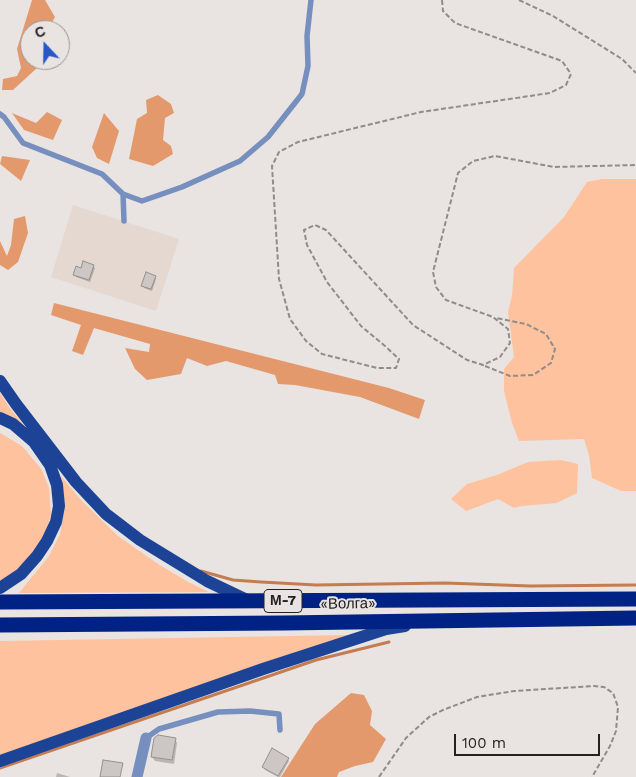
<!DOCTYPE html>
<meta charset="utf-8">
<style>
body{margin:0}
#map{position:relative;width:636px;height:777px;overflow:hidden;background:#e9e4e1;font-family:"Work Sans",sans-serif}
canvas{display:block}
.north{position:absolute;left:20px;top:20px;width:50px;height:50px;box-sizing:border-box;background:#e9e4e1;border:1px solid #9a9694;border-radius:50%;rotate:339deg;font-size:14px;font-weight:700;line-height:20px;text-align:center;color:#242221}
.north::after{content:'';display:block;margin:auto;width:18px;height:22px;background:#2659c6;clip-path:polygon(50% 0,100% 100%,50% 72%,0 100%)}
.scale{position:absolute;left:454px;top:734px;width:146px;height:22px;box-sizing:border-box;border:2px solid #242221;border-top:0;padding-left:6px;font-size:15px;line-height:18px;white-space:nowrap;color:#242221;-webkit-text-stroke:4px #e9e4e1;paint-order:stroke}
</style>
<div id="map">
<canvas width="636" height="777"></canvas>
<div class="north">С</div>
<div class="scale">100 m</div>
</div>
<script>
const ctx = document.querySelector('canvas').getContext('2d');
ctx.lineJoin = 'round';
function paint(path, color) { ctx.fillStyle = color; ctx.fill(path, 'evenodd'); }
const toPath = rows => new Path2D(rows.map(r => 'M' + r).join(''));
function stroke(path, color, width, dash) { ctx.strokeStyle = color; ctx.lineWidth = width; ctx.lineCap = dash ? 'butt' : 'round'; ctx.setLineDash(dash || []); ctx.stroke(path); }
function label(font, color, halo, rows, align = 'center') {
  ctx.font = font + ' "Work Sans",sans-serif'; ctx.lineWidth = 4; ctx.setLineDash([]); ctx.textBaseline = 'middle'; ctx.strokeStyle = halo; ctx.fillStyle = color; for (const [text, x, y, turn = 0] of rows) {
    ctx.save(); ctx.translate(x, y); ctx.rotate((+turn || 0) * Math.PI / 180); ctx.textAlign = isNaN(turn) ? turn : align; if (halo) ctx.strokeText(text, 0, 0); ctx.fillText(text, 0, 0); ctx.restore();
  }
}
paint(toPath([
 [73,205,179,239,156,311,51,277]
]), '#e4d8d1');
paint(toPath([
 [602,179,636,179,636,491,621,491,592,478,589,455,584,439,519,441,512,423,504,391,504,369,514,357,508,312,512,296,514,268,564,217,587,182],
 [0,393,9,407,28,430,0,413],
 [0,433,22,446,42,470,49,488,51,514,45,537,24,564,5,579,0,580],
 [561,460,578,464,577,493,557,503,522,506,514,508,498,499,466,511,451,499,467,484,497,475,528,462],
 [61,476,81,500,118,536,158,564,190,583,209,592,19,593,49,556,60,534,64,510],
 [348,635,0,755,0,641]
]), '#ffc29f');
paint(toPath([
 [32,0,45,0,55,17,48,30,30,30,30,60,33,60,37,68,13,90,2,90,3,79,17,76,21,68,17,49],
 [158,95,171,104,174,113,165,118,163,140,171,146,173,154,153,166,129,159,137,119,147,113,146,100],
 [47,112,62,120,53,140,24,130,12,113,36,123],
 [104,113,119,131,109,164,97,158,92,147],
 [2,156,30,160,21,181,0,164],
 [25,216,28,233,18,262,8,270,0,265,0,241,7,256,11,245,14,219],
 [54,303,389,388,425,400,419,419,360,397,295,385,278,384,275,375,226,361,207,366,187,358,181,374,147,380,135,369,125,348,149,352,150,344,94,328,83,355,72,351,81,325,51,315],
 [351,693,364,695,372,711,370,725,386,739,373,762,355,766,339,772,337,777,281,777,315,724]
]), '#e4996d');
paint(toPath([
 [93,266,95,268,90,282,76,277,75,275,82,269],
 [155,277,156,279,152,291,144,288,143,285],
 [175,739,177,743,174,764,155,761,152,757],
 [288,759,289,761,280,777,278,777,265,770,263,767],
 [57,773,70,777,56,777]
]), '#0003');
stroke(toPath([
 [201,571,233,580,261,582,316,585,445,583,530,586,636,585],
 [0,768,316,660,389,642]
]), '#c47c51', 3);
const building = toPath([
 [83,261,94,265,89,280,73,275,76,266,81,268,83,261],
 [146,272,156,276,151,289,141,286,146,272],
 [158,735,176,738,172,760,151,757,154,738,158,735],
 [272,748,289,758,278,776,262,767,272,748],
 [103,760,123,763,120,777,100,777,103,760]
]);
paint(building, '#ccc7c5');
stroke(building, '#95918e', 1);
stroke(toPath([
 [442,0,443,11,455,23,562,61,571,74,566,85,550,93,421,112,298,142,279,152,272,166,279,279,290,319,306,341,322,354,377,368,396,368,399,359,385,346,361,326,327,282,307,245,304,230,315,225,326,230,413,325,467,360,483,365,500,357,510,343,508,329,493,317,446,300,436,287,433,272,458,173,473,161,495,156,554,167,636,165],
 [519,0,553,16,622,59,636,73],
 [485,366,510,376,533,375,551,363,555,349,546,334,526,324,496,318],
 [379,777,406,738,429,717,443,710,477,697,514,691,594,686,604,687,613,693,618,707,616,731,610,746,592,777]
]), '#8f8c89', 2, [5, 2.5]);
stroke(toPath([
 [0,114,4,117,23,143,102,174,123,194,124,221],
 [123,194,142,201,182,187,240,161,268,137,302,94,308,66,307,36,311,0],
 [146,738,159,729,218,712,250,711,279,714,280,730]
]), '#778fbe', 5.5);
stroke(toPath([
 [137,777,146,738]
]), '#778fbe', 11);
stroke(toPath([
 [0,381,16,404,76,482,106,514,140,540,207,581,249,601],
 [0,418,13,424,34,442,50,465,57,485,59,506,56,522,47,541,37,556,21,574,0,588],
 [0,761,263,669,386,629,405,626]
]), '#1d4396', 12);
stroke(toPath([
 [0,602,636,599],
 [0,625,283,623,636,618]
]), '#002285', 15);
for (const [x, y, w] of [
 [283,601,38]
]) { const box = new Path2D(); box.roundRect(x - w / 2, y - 11.5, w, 23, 4); ctx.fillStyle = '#e9e4e1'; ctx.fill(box); stroke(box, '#242221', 1); }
label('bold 14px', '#242221', null, [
 ["М-7",283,601]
]);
label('15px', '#242221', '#e9e4e1', [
 ["«Волга»",348,604,-1]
]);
</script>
